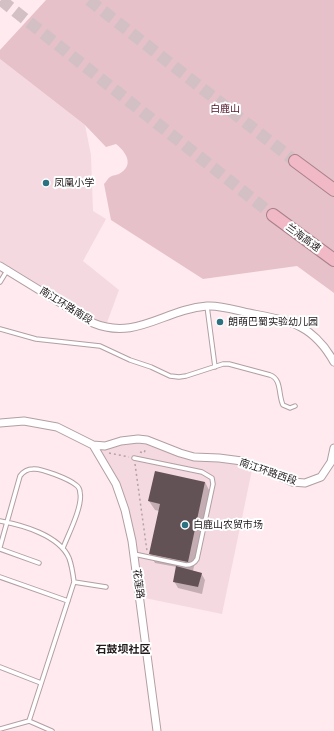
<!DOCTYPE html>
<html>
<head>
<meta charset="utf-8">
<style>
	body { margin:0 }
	canvas { display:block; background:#feeaef }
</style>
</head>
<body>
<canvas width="334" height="731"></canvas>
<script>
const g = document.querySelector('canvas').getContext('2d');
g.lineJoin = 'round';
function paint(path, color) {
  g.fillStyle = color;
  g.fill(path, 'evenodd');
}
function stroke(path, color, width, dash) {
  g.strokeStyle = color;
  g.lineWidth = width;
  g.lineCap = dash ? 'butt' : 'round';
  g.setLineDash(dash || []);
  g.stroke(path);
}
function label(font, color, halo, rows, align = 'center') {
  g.font = font + ' "Fira Sans Condensed","Noto Sans SC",sans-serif';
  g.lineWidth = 4;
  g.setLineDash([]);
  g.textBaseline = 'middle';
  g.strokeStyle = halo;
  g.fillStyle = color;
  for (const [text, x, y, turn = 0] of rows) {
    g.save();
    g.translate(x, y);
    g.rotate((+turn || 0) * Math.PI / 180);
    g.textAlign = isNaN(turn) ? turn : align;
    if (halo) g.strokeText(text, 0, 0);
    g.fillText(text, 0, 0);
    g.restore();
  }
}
paint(new Path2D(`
	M0 59 85 125 91 155 93 211 106 219 83 261 119 290 105 328 0 266Z
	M138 439 180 453 253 465 222 614 140 597 125 510 93 445Z`), '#f5d9e0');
paint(new Path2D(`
	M46 0H334V293L297 266 203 279 111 220 104 184C106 182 108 178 110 177 113 175 117 175 119 174 135 165 126 152 116 144L106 147 85 125 0 59V50Z`), '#e7c1ca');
paint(new Path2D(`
	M205 482 210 492 193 571 201 573 205 580 202 594 178 588 174 581 177 567 155 563 150 554 159 511 155 510 149 501Z`), '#0003');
paint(new Path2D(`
	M155 471 205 482 188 562 149 554 160 504 148 501Z
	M176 566 202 573 198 587 173 582Z`), '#625256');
stroke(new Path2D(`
	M1 0 273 215
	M89 0 295 161`), '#d2c0c5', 12, [12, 6]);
const lane = new Path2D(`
	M0 282 8 269
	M207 306 215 367
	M0 329 36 339 100 346 130 360 151 367 170 376 179 377 186 376 223 364H229L270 375C282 379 278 395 283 405L290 408 295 406
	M134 458 202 472 212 478 213 484 197 559C194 564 191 565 186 565L134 554
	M0 521C22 525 59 535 69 558 72 566 73 574 74 582L29 721
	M0 547 20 476C23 472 27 469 33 469 41 468 69 479 76 485 79 487 80 489 80 493 83 506 68 535 63 548
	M0 549 39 563
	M0 577 68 601
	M74 582 106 587
	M0 667 41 683
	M0 729 29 721 52 731`);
const street = new Path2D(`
	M0 266 93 323C136 341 165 309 207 306 220 305 235 310 249 313 289 321 312 323 334 362
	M0 423 24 421 57 427 93 445 105 446 121 441 138 439 147 440 180 453 194 457 219 458 242 461 265 470 292 482 305 483 321 477 331 462 334 448
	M93 445 116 484 125 510 132 541 157 731`);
const highway = new Path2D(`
	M295 161 334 190
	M273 215 334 260`);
stroke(lane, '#b19fa3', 5.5);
stroke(street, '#b19fa3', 9);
stroke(highway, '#a8818a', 14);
stroke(new Path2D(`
	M140 452 144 453 146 448
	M109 453 129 457
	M135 464 147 551`), '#b2a2a6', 1.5, [2, 3]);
stroke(lane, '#fff', 3.5);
stroke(street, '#fff', 7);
stroke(highway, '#f1b8c6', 12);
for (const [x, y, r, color] of [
	[46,183,4,"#2c7280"],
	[220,322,4,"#2c7280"],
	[185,525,4,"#2c7280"]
]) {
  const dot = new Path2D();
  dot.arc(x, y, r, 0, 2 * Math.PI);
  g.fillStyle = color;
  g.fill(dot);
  stroke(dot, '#fff', 1.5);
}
label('10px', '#4f1328', '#fff', [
	["白鹿山",225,109]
]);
label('10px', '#211a1b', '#fff', [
	["凤凰小学",54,183],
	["朗萌巴蜀实验幼儿园",228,322],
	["白鹿山农贸市场",193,525]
], 'left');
label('10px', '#211a1b', '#fff', [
	["兰海高速",303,238,36],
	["南江环路南段",66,306,32],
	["南江环路西段",268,472,19],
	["花莲路",138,584,82]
]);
label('bold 11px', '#211a1b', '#fff', [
	["石鼓坝社区",123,650]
]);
</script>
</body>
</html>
